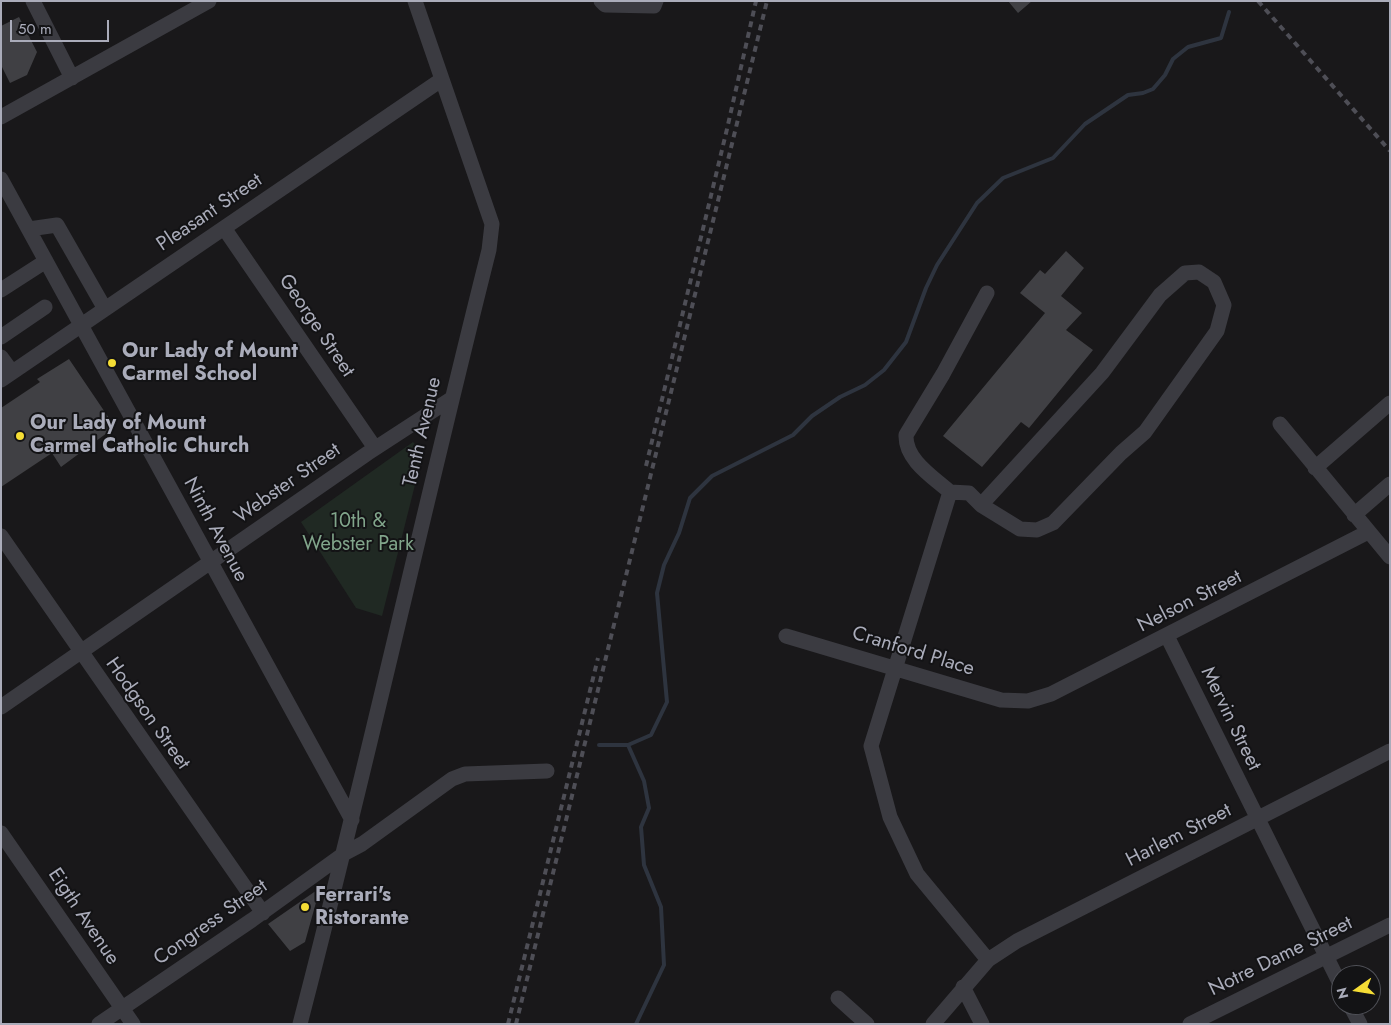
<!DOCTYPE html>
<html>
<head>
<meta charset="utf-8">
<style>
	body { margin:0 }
	#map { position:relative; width:1391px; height:1025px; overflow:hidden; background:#19181a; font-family:Jost,sans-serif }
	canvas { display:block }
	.frame { position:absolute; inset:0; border:2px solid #aaacba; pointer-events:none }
	.north { position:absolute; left:1331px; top:965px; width:50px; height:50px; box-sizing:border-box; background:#131315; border:1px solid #4f5057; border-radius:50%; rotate:257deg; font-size:14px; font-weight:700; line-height:20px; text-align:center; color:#aaacba }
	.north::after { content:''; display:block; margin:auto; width:18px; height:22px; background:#f5dd35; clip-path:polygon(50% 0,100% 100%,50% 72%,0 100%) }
	.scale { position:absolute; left:10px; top:20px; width:99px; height:22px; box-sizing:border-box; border:2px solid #aaacba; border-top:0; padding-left:6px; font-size:15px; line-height:18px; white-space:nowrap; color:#aaacba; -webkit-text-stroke:4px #131315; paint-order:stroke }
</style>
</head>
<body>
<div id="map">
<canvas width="1391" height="1025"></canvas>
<div class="frame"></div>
<div class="north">N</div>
<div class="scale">50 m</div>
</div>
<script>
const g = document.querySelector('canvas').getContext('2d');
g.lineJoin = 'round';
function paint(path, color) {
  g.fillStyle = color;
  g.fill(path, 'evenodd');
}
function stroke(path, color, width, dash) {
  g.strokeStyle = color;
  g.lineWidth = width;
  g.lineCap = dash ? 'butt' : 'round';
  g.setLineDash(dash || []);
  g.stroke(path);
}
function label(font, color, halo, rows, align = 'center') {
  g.font = font + ' Jost,sans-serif';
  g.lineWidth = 4;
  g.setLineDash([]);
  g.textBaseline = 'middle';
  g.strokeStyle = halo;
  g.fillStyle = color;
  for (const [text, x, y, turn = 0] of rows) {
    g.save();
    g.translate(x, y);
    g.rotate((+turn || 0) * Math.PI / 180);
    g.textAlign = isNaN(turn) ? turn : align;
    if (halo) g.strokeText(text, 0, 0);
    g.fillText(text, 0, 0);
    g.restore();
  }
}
paint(new Path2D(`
	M413 442 423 453 382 616 356 608 301 522Z`), '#202923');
stroke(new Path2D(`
	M599 745H628
	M636 1024 664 965 661 907 644 865 641 827 649 808 644 781 628 745 651 735 667 702 657 593 664 565 679 533 690 498 712 476 793 435 812 416 840 397 865 385 884 370 906 342 926 288 937 265 977 203 1003 178 1053 158 1085 124 1128 95 1143 93 1153 89 1165 75 1173 59 1188 47 1221 38 1229 12`), '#2e343f', 4);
paint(new Path2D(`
	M1008 1H1032L1018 13Z
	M19 17 37 52 27 75 10 83 1 65V26Z
	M1066 251 1084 268 1061 296 1082 313 1066 330 1093 350 1029 428 1021 422 982 467 943 436 1045 313 1020 293 1040 270 1045 274Z
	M69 359 115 427 61 467 52 453 1 487V408L40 382 37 379Z
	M320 888 305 942 290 951 268 924Z`), '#404044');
stroke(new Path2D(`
	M33 1 72 78
	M601 1 605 5 654 6 656 1
	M1 117 209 1
	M1 179 352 820
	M224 228 375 448
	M29 229 57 225 105 309
	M1 290 46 261
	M987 293 943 374 906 435C905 460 933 477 950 492L871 746 890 817 917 874 988 960
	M1 337 45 307
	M1 357 12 372
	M1 380 441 80
	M1280 424 1390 557
	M1315 468 1390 403
	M950 492 969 493 981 505 1020 529 1037 530 1053 523 1121 453 1145 432 1217 331 1224 305 1214 282 1199 272 1185 273 1160 295 1102 373 981 505
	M1354 515 1390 484
	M1 536 263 913
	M786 636 1001 700 1028 701 1051 694 1368 532
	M1167 636 1341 986
	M1 707 368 453 451 399
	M1 833 133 1024
	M963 987 982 1024
	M838 998 867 1024
	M1350 1005 1360 1024
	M99 1024 252 920 345 853 362 844 452 779 465 774 547 771
	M300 1024C367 767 424 507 489 250L492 224 415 1
	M933 1024 988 960 1017 941 1390 751
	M1190 1024 1390 925`), '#3b3b41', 15);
stroke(new Path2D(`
	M1258 1 1390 151
	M646 466 727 129 756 1
	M508 1024 598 658
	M516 1024 767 1`), '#4e4e56', 4, [6, 5]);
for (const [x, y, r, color] of [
	[112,363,5,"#f5dd35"],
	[20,436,5,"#f5dd35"],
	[305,907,5,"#f5dd35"]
]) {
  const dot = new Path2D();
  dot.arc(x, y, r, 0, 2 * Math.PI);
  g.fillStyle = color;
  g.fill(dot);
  stroke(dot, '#131315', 2);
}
label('20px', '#aaacba', '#131315', [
	["Pleasant Street",210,213,-34],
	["George Street",316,326,56],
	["Tenth Avenue",423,432,-77],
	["Webster Street",288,484,-35],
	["Ninth Avenue",215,530,62],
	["Nelson Street",1190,602,-27],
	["Cranford Place",913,652,17],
	["Hodgson Street",147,714,55],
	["Mervin Street",1230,719,64],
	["Harlem Street",1179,836,-27],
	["Eigth Avenue",83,917,56],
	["Congress Street",211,923,-35],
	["Notre Dame Street",1281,957,-26]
]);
label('bold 20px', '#aaacba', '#131315', [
	["Our Lady of Mount",122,352],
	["Carmel School",122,375],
	["Our Lady of Mount",30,424],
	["Carmel Catholic Church",30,447],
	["Ferrari's",315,896],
	["Ristorante",315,919]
], 'left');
label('20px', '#81a58b', '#131315', [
	["10th &",358,522],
	["Webster Park",358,545]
]);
</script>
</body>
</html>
